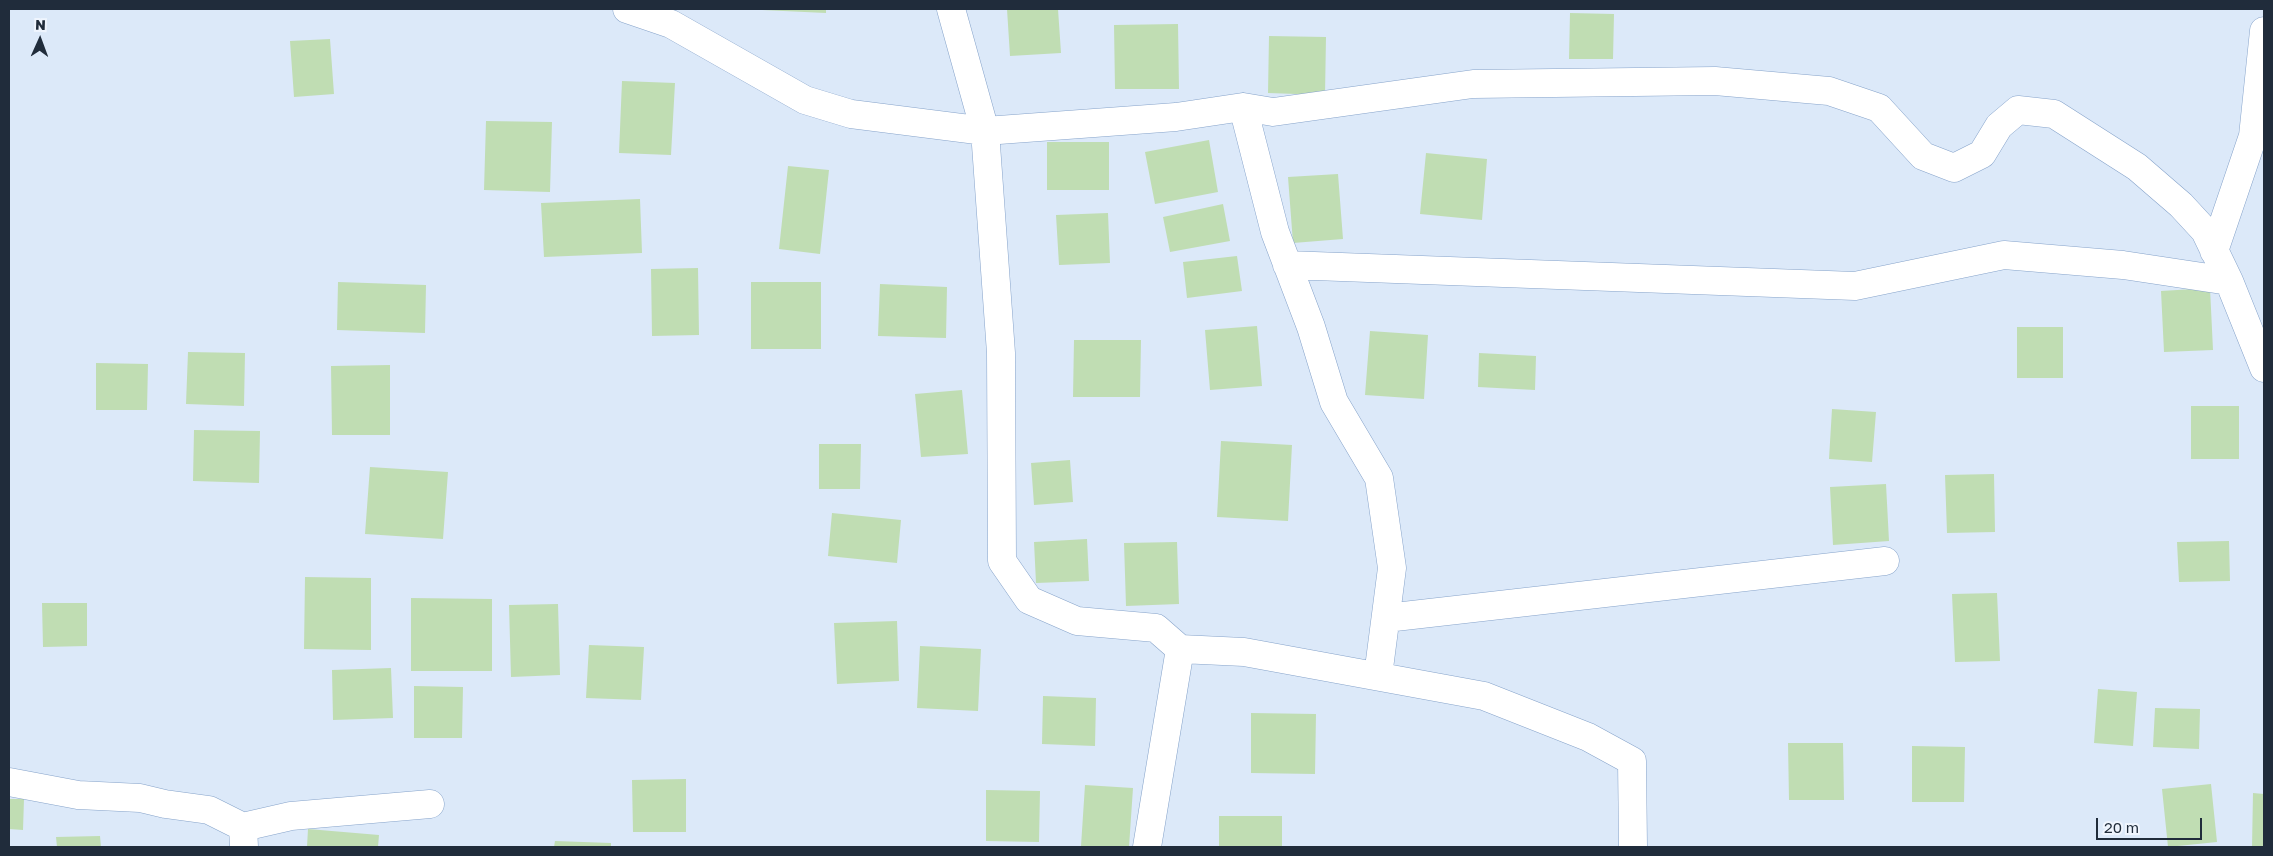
<!DOCTYPE html>
<html>
<head>
<meta charset="utf-8">
<style>
	body { margin:0 }
	#map { position:relative; width:2273px; height:856px; overflow:hidden; background:#dce9f9; font-family:"Golos Text",sans-serif }
	canvas { display:block }
	.frame { position:absolute; inset:0; border:10px solid #202c3b; pointer-events:none }
	.north { position:absolute; left:15px; top:15px; width:50px; height:50px; -webkit-text-stroke:4px #eff5fe; paint-order:stroke; rotate:2deg; font-size:14px; font-weight:700; line-height:20px; text-align:center; color:#202c3b }
	.north::after { content:''; display:block; margin:auto; width:18px; height:22px; background:#202c3b; clip-path:polygon(50% 0,100% 100%,50% 72%,0 100%) }
	.scale { position:absolute; left:2096px; top:818px; width:106px; height:22px; box-sizing:border-box; border:2px solid #202c3b; border-top:0; padding-left:6px; font-size:15px; line-height:18px; white-space:nowrap; color:#202c3b; -webkit-text-stroke:4px #eff5fe; paint-order:stroke }
</style>
</head>
<body>
<div id="map">
<canvas width="2273" height="856"></canvas>
<div class="frame"></div>
<div class="north">N</div>
<div class="scale">20 m</div>
</div>
<script>
const g = document.querySelector('canvas').getContext('2d');
g.lineJoin = 'round';
function paint(path, color) {
  g.fillStyle = color;
  g.fill(path, 'evenodd');
}
function stroke(path, color, width, dash) {
  g.strokeStyle = color;
  g.lineWidth = width;
  g.lineCap = dash ? 'butt' : 'round';
  g.setLineDash(dash || []);
  g.stroke(path);
}
paint(new Path2D(`
	M762 9H826V13L762 10Z
	M1007 9H1058L1061 53 1010 56Z
	M1570 13 1614 14 1613 59H1569Z
	M1178 24 1179 89H1115L1114 25Z
	M1269 36 1326 37 1325 95 1268 93Z
	M330 39 334 94 294 97 290 41Z
	M622 81 675 83 671 155 619 153Z
	M486 121 552 122 550 192 484 190Z
	M1209 140 1218 192 1155 204 1145 152Z
	M1047 142H1109V190H1047Z
	M1426 153 1487 159 1482 220 1420 214Z
	M788 166 829 170 820 254 779 249Z
	M1338 174 1343 239 1293 243 1288 177Z
	M640 199 642 253 544 257 541 203Z
	M1223 204 1230 241 1170 252 1163 217Z
	M1108 213 1110 263 1059 265 1056 215Z
	M1237 256 1242 291 1187 298 1183 262Z
	M698 268 699 335 652 336 651 269Z
	M338 282 426 285 425 333 337 330Z
	M751 282H821V349H751Z
	M880 284 947 287 946 338 878 336Z
	M2210 288 2213 350 2164 352 2161 291Z
	M1257 326 1262 386 1210 390 1205 330Z
	M2017 327H2063V378H2017Z
	M1370 331 1428 335 1424 399 1365 395Z
	M1074 340H1141L1140 397H1073Z
	M188 352 245 353 244 406 186 404Z
	M1479 353 1536 356 1535 390 1478 387Z
	M96 363 148 364 147 410H96Z
	M390 365V435H332L331 366Z
	M962 390 968 454 921 457 915 394Z
	M2191 406H2239V459H2191Z
	M1832 409 1876 412 1872 462 1829 459Z
	M194 430 260 431 259 483 193 481Z
	M1221 441 1292 445 1288 521 1217 517Z
	M819 444H861L860 489H819Z
	M1070 460 1073 502 1034 505 1031 463Z
	M370 467 448 472 443 539 365 534Z
	M1994 474 1995 532 1947 533 1945 475Z
	M1886 484 1889 541 1833 545 1830 487Z
	M832 513 901 520 897 563 828 556Z
	M1087 539 1089 581 1036 583 1034 542Z
	M2229 541 2230 581 2179 582 2177 542Z
	M1177 542 1179 604 1126 606 1124 543Z
	M305 577 371 578V650L304 649Z
	M1997 593 2000 661 1955 662 1952 594Z
	M411 598 492 599V671H411Z
	M42 603H87V646L43 647Z
	M558 604 560 675 511 677 509 605Z
	M897 621 899 681 837 684 834 623Z
	M589 645 644 647 641 700 586 698Z
	M920 646 981 649 978 711 917 708Z
	M391 668 393 718 333 720 332 670Z
	M414 686 463 687 462 738H414Z
	M2098 689 2137 692 2133 746 2094 743Z
	M1043 696 1096 698 1095 746 1042 744Z
	M2155 708 2200 709 2199 749 2153 747Z
	M1251 713 1316 714 1315 774 1251 773Z
	M1788 743H1843L1844 800H1789Z
	M1912 746 1965 747 1964 802H1912Z
	M686 779V832H633L632 780Z
	M2211 784 2217 842 2168 847 2162 789Z
	M1085 785 1133 788 1129 847 1081 846Z
	M986 790 1040 791 1039 842 986 841Z
	M2253 793 2264 794V847H2252Z
	M9 799H24L23 830 9 829Z
	M1219 816H1282V847H1219Z
	M308 829 379 835 378 847H307Z
	M100 836 101 847H57L56 837Z
	M555 841 611 843V847H554Z`), '#c0ddb3');
const street = new Path2D(`
	M627 9 671 24 805 100 851 114 985 131 1176 117 1243 107 1273 112 1473 84 1715 81 1829 91 1879 108 1923 156 1954 168 1982 154 1999 126 2018 110 2054 114 2137 167 2181 205 2205 231 2229 281 2264 368
	M951 9 985 131 1001 353 1002 561 1029 600 1077 621 1156 628 1180 649 1147 847
	M1243 107 1275 232 1311 327 1334 402 1379 478 1392 568 1378 676
	M2214 251 2253 136 2264 31
	M1287 265 1855 286 2004 255 2123 265 2229 281
	M1386 618 1885 561
	M1180 649 1244 652 1484 696 1588 737 1632 761 1633 847
	M9 782 78 795 140 798 165 804 209 810 243 827 244 847
	M243 827 291 816 430 804`);
stroke(street, '#86a3ca', 29);
stroke(street, '#fff', 28);
</script>
</body>
</html>
